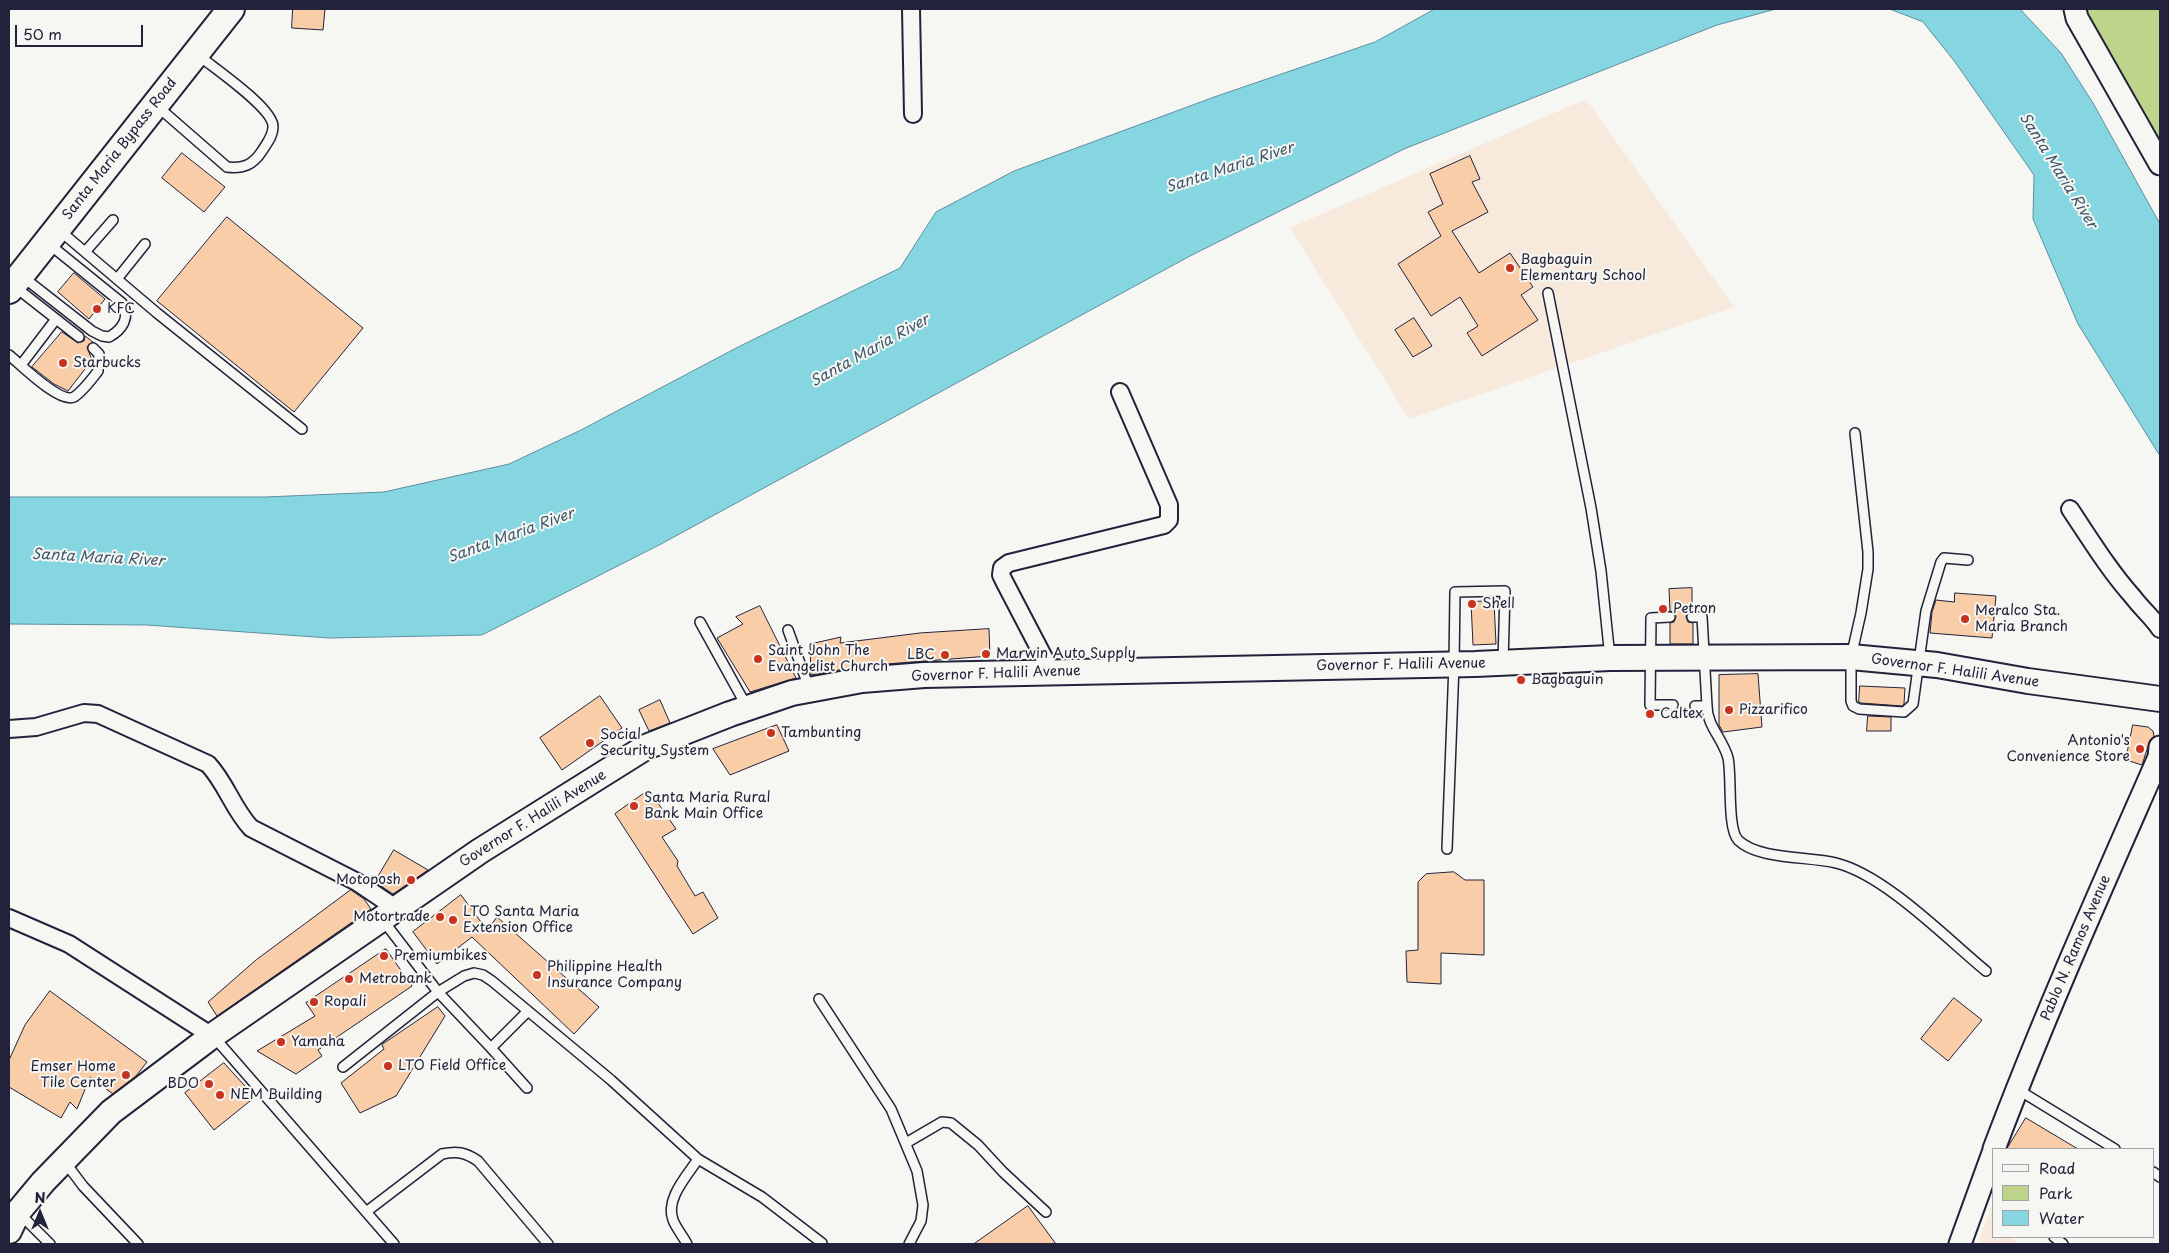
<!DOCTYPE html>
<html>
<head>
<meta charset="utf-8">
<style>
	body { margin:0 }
	#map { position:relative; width:2169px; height:1253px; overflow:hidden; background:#f6f6f2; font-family:"Playpen Sans",sans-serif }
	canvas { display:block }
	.frame { position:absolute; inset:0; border:10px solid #22223b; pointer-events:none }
	.legend { position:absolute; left:1992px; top:1148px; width:162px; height:90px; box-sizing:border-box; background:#f6f6f2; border:1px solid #a1a1a9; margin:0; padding:6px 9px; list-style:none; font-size:15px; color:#22223b }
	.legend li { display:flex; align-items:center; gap:10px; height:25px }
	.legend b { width:25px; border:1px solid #a1a1a9 }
	.north { position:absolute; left:15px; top:1188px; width:50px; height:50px; -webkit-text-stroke:4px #f6f6f2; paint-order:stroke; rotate:0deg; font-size:14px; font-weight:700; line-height:20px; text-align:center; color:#22223b }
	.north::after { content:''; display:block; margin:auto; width:18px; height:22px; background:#22223b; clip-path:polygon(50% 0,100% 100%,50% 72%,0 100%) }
	.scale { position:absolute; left:15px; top:25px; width:128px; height:22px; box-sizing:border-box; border:2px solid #22223b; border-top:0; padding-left:6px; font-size:15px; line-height:18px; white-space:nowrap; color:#22223b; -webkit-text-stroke:4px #f6f6f2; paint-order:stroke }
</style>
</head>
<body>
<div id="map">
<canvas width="2169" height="1253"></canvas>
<div class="frame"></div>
<ul class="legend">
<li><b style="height:6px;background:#f6f6f2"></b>Road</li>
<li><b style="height:14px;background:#bed48b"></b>Park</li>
<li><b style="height:14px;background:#86d6e1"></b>Water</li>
</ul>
<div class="north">N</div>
<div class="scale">50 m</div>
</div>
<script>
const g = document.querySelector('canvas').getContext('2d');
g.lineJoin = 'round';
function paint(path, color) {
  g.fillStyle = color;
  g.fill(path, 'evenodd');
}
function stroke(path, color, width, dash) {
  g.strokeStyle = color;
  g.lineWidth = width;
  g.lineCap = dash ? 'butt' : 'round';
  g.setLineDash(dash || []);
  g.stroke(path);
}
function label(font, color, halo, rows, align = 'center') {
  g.font = font + ' "Playpen Sans",sans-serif';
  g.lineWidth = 4;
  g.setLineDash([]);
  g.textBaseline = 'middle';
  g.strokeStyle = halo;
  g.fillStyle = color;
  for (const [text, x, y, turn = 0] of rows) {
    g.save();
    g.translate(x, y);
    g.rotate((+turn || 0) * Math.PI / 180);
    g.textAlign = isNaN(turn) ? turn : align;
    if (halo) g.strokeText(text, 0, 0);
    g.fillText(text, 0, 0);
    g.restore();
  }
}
paint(new Path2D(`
	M1586 99 1734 307 1409 419 1290 228Z
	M1991 1207 1993 1210V1237H2012L2017 1244H1978Z`), '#f7eadc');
paint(new Path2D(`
	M2083 9H2160V154Z`), '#bed48b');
const water = new Path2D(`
	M1435 9H1776L1717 25 1404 149 1190 256 661 544 482 635 329 638 147 625 9 624V497H265L384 492 509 464 581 430 740 346 900 268 936 212 1014 171 1217 96 1375 42Z
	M1890 9H2020L2061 53 2093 103 2160 224V456L2078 324 2033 219 2034 175 1955 62 1923 22Z`);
paint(water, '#86d6e1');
stroke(water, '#5e8e9f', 1);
const building = new Path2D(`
	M293 9H325L323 30 292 28Z
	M182 153 225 187 204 212 162 178Z
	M1470 156 1480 179 1472 182 1488 212 1452 231 1479 273 1510 253 1533 287 1521 295 1538 320 1482 356 1467 333 1478 326 1460 297 1431 316 1398 264 1441 236 1428 212 1443 204 1430 174Z
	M227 217 363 328 294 412 157 301Z
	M74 273 105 299 89 319 58 292Z
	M1414 318 1432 346 1413 357 1395 330Z
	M62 332 78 343 84 341 85 336 93 342 87 347 92 360 68 391 54 384 32 367Z
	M1692 588V611L1687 613 1686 617 1688 622 1693 623V644H1670V623L1674 622 1676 617 1675 613 1670 611 1669 589Z
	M1955 593 1996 596 1992 638 1930 633 1932 612 1936 600 1954 602Z
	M1494 601 1496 644 1473 645 1471 602Z
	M760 606 796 678 750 692 717 638 743 624 736 617Z
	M989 629 990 656 861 666 811 675 810 644 841 637 840 643 920 633Z
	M1758 674 1762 727 1723 732 1719 725V675Z
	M1860 686 1905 688 1904 704 1902 706 1861 703 1859 702Z
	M600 696 622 728 562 770 540 738Z
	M660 700 670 723 649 731 639 710Z
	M1868 716 1891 717V731H1867Z
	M777 725 789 751 730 775 713 749Z
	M2133 725 2148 727 2153 731 2154 736 2150 740 2142 765 2126 760Z
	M649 790 676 829 662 837 678 861 677 866 695 896 703 892 718 918 693 934 615 814Z
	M394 850 428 870 393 894 375 882Z
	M1454 872 1465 880H1484V955L1441 953V984L1407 982 1406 951 1418 950V882L1426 874Z
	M351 890 364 899 371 909 217 1016 208 1002 256 960Z
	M461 895 487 930 497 917 599 1007 574 1034 472 937 437 964 413 932Z
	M386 949 412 986 318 1050 322 1056 296 1074 257 1051 315 1016 306 1003Z
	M50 991 147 1062 136 1076 113 1094 90 1077 77 1109 70 1102 61 1118 9 1087V1060L25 1025Z
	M1954 998 1982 1020 1948 1061 1921 1039Z
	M438 1007 445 1016 396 1096 360 1113 341 1083 384 1049 382 1045Z
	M224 1063 255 1097 214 1130 185 1093Z
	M2026 1118 2078 1149H2007Z
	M1028 1206 1056 1244H974Z`);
paint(building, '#f9cda8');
stroke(building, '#22223b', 1);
const service = new Path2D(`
	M157 106 227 167C243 169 253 165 262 151 267 143 273 136 273 127 274 108 212 67 197 54
	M59 230 157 313 302 429
	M85 252 113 220
	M23 277 92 331 102 336 109 337C122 330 131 317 122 303L49 244
	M117 279 145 244
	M14 286 79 337
	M1548 293 1591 508 1601 571 1610 658
	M9 355C20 364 60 404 74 397 83 391 92 379 98 371L99 354 93 348
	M21 365 56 319
	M1855 433 1868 552V569L1861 613 1851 657V701L1853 706 1859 709 1904 712 1913 704 1926 611 1941 562 1944 558 1968 560
	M1670 617 1651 618 1650 705H1673
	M1692 617H1702L1707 706H1695
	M700 622 747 707
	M788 630 809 688
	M1707 706C1707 726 1723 739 1728 758 1732 776 1727 828 1738 840 1758 860 1809 856 1836 863 1885 875 1947 939 1986 971
	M1447 849 1454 664 1455 592 1505 591 1503 662
	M819 999 891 1109 917 1171 923 1205 921 1221 909 1244
	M528 1011 491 1048 438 992 464 976 474 973 483 975 492 981 611 1080 698 1159 762 1197 822 1243
	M214 1037 394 1244
	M491 1048 527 1088
	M343 1067 438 992 382 919
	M2017 1089 2115 1149
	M906 1143 942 1122 951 1123 978 1145 1003 1172 1046 1212
	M65 1162 83 1186 138 1244
	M2153 1172 2160 1177
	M366 1212 442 1154C457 1151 465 1152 478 1161L548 1244
	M19 1213 50 1244
	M2054 1237 2063 1244
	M687 1244C683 1236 676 1228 673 1220 665 1199 687 1176 698 1159`);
const minor = new Path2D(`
	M911 9 913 114
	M2070 509C2090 539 2109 570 2133 597 2142 609 2152 617 2160 629
	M1052 673 1005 583 1001 575 1002 568 1009 563 1164 525 1169 520V505L1120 392
	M9 729 36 727 84 713 98 714 208 764C226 783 233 809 251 828L357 882 397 909
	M9 918 69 944 212 1036`);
const tertiary = new Path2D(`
	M2075 9 2077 18 2160 164
	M1994 1149C2044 1016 2102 887 2159 757L2160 747
	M1960 1244 1993 1153`);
const secondary = new Path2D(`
	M9 1231 18 1212 43 1182 111 1112 212 1036 480 851 646 747 730 714 792 693 862 680 924 675 1475 664 1610 658 1851 657 1937 665 2028 681 2160 699`);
const primary = new Path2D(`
	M9 290 231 9`);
stroke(service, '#22223b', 12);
stroke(minor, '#22223b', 20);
stroke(tertiary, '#22223b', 25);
stroke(secondary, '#22223b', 28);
stroke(primary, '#22223b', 30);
stroke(service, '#f6f6f2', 9);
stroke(minor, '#f6f6f2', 16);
stroke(tertiary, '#f6f6f2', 21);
stroke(secondary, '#f6f6f2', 24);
stroke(primary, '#f6f6f2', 26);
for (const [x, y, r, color] of [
	[1510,268,5,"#c8321e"],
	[97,309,5,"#c8321e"],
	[63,363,5,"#c8321e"],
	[1472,604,5,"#c8321e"],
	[1663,609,5,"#c8321e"],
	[1965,619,5,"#c8321e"],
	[986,654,5,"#c8321e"],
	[945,655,5,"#c8321e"],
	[758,659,5,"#c8321e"],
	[1521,680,5,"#c8321e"],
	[1729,710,5,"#c8321e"],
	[1650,714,5,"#c8321e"],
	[771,733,5,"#c8321e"],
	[590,743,5,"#c8321e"],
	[2140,749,5,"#c8321e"],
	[634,806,5,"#c8321e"],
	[411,880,5,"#c8321e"],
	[440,917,5,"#c8321e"],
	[453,920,5,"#c8321e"],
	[384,956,5,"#c8321e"],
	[537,975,5,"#c8321e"],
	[349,979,5,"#c8321e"],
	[314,1002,5,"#c8321e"],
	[281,1042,5,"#c8321e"],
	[388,1066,5,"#c8321e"],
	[126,1075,5,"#c8321e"],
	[209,1084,5,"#c8321e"],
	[220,1095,5,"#c8321e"]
]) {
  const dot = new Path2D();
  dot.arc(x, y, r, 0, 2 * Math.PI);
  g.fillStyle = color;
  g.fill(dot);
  stroke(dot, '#f6f6f2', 2);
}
label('14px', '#22223b', '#f6f6f2', [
	["Santa Maria Bypass Road",120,149,-52],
	["Governor F. Halili Avenue",1401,665,-1],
	["Governor F. Halili Avenue",1955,671,8],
	["Governor F. Halili Avenue",996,674,-2],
	["Governor F. Halili Avenue",533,819,-32],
	["Pablo N. Ramos Avenue",2076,948,-67]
]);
label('14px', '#22223b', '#f6f6f2', [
	["Bagbaguin",1520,260],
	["Elementary School",1520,276],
	["KFC",107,309],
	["Starbucks",73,363],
	["Shell",1482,604],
	["Petron",1673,609],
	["Meralco Sta.",1975,611],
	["Maria Branch",1975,627],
	["Saint John The",768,651],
	["Evangelist Church",768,667],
	["Marwin Auto Supply",996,654],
	["LBC",935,655,"right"],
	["Bagbaguin",1531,680],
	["Pizzarifico",1739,710],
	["Caltex",1660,714],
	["Tambunting",781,733],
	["Social",600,735],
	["Security System",600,751],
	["Antonio's",2130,741,"right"],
	["Convenience Store",2130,757,"right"],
	["Santa Maria Rural",644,798],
	["Bank Main Office",644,814],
	["Motoposh",401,880,"right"],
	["LTO Santa Maria",463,912],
	["Extension Office",463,928],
	["Motortrade",430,917,"right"],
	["Premiumbikes",394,956],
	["Philippine Health",547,967],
	["Insurance Company",547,983],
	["Metrobank",359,979],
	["Ropali",324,1002],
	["Yamaha",291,1042],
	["LTO Field Office",398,1066],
	["Emser Home",116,1067,"right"],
	["Tile Center",116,1083,"right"],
	["BDO",199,1084,"right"],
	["NEM Building",230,1095]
], 'left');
label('italic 15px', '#40586d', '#f6f6f2', [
	["Santa Maria River",1230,168,-18],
	["Santa Maria River",2058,171,58],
	["Santa Maria River",870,351,-29],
	["Santa Maria River",511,536,-20],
	["Santa Maria River",98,558,3]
]);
</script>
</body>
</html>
